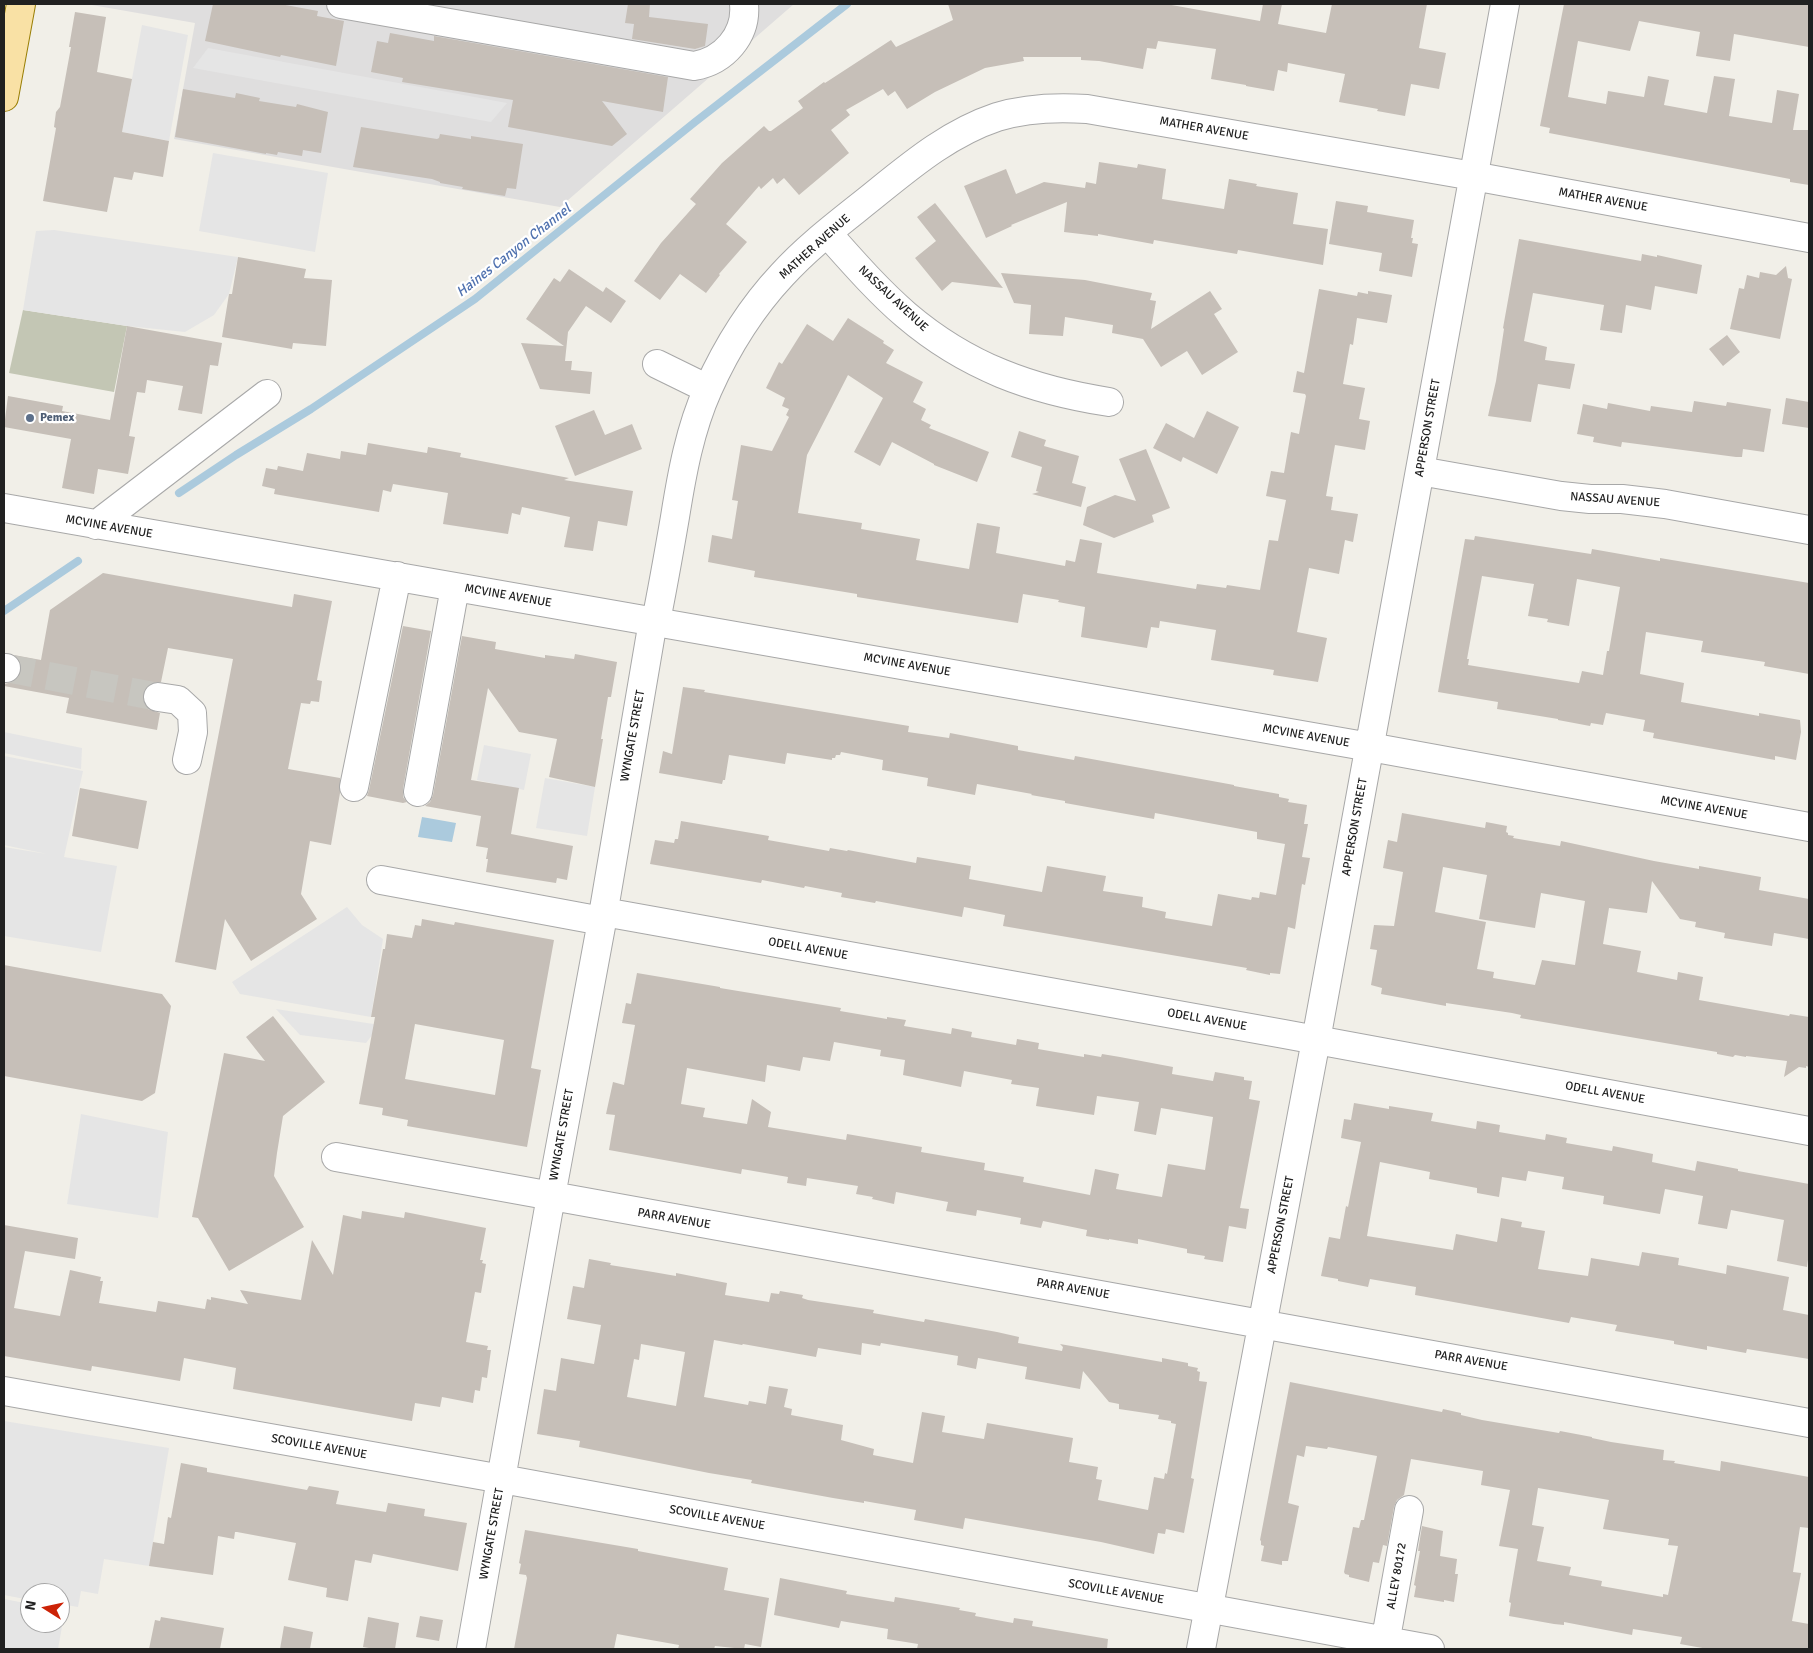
<!DOCTYPE html>
<html>
<head>
<meta charset="utf-8">
<style>
	body { margin:0 }
	#map { position:relative; width:1813px; height:1653px; overflow:hidden; background:#f1efe8; font-family:Signika,sans-serif }
	canvas { display:block }
	.frame { position:absolute; inset:0; border:5px solid #212121; pointer-events:none }
	.north { position:absolute; left:20px; top:1583px; width:50px; height:50px; box-sizing:border-box; background:#fff; border:1px solid #a6a6a6; border-radius:50%; rotate:280deg; font-size:14px; font-weight:700; line-height:20px; text-align:center; color:#212121 }
	.north::after { content:''; display:block; margin:auto; width:18px; height:22px; background:#cc2307; clip-path:polygon(50% 0,100% 100%,50% 72%,0 100%) }
</style>
</head>
<body>
<div id="map">
<canvas width="1813" height="1653"></canvas>
<div class="frame"></div>
<div class="north">N</div>
</div>
<script>
const g = document.querySelector('canvas').getContext('2d');
g.lineJoin = 'round';
function paint(path, color) {
  g.fillStyle = color;
  g.fill(path, 'evenodd');
}
function stroke(path, color, width, dash) {
  g.strokeStyle = color;
  g.lineWidth = width;
  g.lineCap = dash ? 'butt' : 'round';
  g.setLineDash(dash || []);
  g.stroke(path);
}
function label(font, color, halo, rows, align = 'center') {
  g.font = font + ' Signika,sans-serif';
  g.lineWidth = 4.5;
  g.setLineDash([]);
  g.textBaseline = 'middle';
  g.strokeStyle = halo;
  g.fillStyle = color;
  for (const [text, x, y, turn = 0] of rows) {
    g.save();
    g.translate(x, y);
    g.rotate((+turn || 0) * Math.PI / 180);
    g.textAlign = isNaN(turn) ? turn : align;
    if (halo) g.strokeText(text, 0, 0);
    g.fillText(text, 0, 0);
    g.restore();
  }
}
paint(new Path2D(`
	M86 4H794L560 207 174 139 195 23Z`), '#dfdede');
paint(new Path2D(`
	M23 310 127 326 114 392 9 373Z`), '#c3c6b4');
paint(new Path2D(`
	M142 25 188 35 169 141 122 132Z
	M208 48 507 103 491 122 193 68Z
	M213 153 328 173 315 252 199 231Z
	M54 230 238 257 229 294 214 315 185 332 127 326 23 310 36 231Z
	M4 732 82 748 81 769 4 753Z
	M484 745 531 754 524 790 477 780Z
	M4 756 83 771 64 857 117 866 101 952 4 936V847L47 854 4 845Z
	M545 778 595 787 587 836 536 828Z
	M347 907 362 925 383 939 371 1017 240 994 232 982Z
	M276 1009 380 1025 366 1043 300 1035Z
	M81 1114 168 1132 158 1218 67 1204Z
	M4 1421 169 1448 149 1566 104 1559 98 1594 81 1591 78 1607 60 1604V1593H30V1600L4 1595Z
	M4 1599 30 1604V1623H60V1609L65 1610 58 1649H4Z`), '#e5e5e5');
paint(new Path2D(`
	M422 817 456 823 452 842 418 837Z`), '#abcadd');
stroke(new Path2D(`
	M179 493 236 455 311 409 475 299 695 122 847 4
	M4 611 78 561`), '#abcadd', 8);
paint(new Path2D(`
	M213 4H280L318 11 317 16 344 21 336 66 281 55 280 57 205 41Z
	M628 4H650L649 17 708 24 705 46 695 49 632 39 634 24 625 23Z
	M948 4H1166L1260 21 1263 4H1282L1278 24 1326 33 1332 4H1427L1419 48 1446 53 1439 89 1411 84 1405 116 1377 111 1378 109 1339 102 1345 74 1288 63 1287 72 1278 70 1274 91 1246 86V85L1211 79 1216 49 1158 41 1156 49 1147 48 1143 69 1099 61 1081 60V57H1023L1024 61 985 68 935 92 907 109 895 91 888 96 883 89 846 110 850 115 831 130 849 153 799 195 784 178 777 184 773 178 761 189 759 186 726 224 747 242 719 274 720 275 706 293 680 274 660 300 634 281 661 243 696 204 690 199 722 163 764 126 769 131H771L803 108 798 101 824 82 825 83 891 40 896 47 953 20Z
	M1564 4H1809V47L1734 34 1730 61 1696 56 1700 32 1639 21 1630 51 1578 41 1568 97 1606 104 1608 91 1644 97 1648 76 1669 80 1664 105 1707 113 1714 76 1735 79 1729 116 1772 123 1777 90 1799 94 1793 130H1809V185L1790 182V179L1549 133 1550 128 1540 126Z
	M75 12 106 17 97 72 132 79 122 132 169 141 163 177 134 172 132 180 114 177 107 212 43 201 56 128 54 127 56 112 60 107 71 47H69Z
	M390 33 434 41V36L668 77 663 112 602 101 627 134 612 146 508 127 513 100 402 82 403 78 371 72 377 41 388 43Z
	M183 89 235 98 236 93 260 98 259 101 296 107 297 104 328 112 321 153 303 150 302 156 278 152 277 155 266 153V154L175 137Z
	M361 127 437 139 439 138 440 134 471 139V136L523 144 516 189 507 188 505 196 462 189 463 187 440 183V182L432 179 353 167Z
	M1099 162 1137 168 1138 164 1166 169 1162 199 1224 209 1229 179 1257 184 1256 186 1298 193 1293 224 1328 229 1323 265 1238 250 1237 254 1154 240 1153 244 1098 234V236L1064 232 1067 202 1011 225 1012 226 986 238 964 186 1006 169 1016 194 1044 182 1085 188 1086 182 1096 184Z
	M1336 201 1368 206 1367 212 1414 220 1411 238H1413L1412 243 1418 244 1412 277 1379 271 1382 253 1329 244Z
	M935 203 1003 288 952 282 942 291 915 258 936 241 917 217Z
	M1519 239 1641 261 1642 254 1657 257V255L1702 265 1697 294 1655 286 1651 310 1626 305 1622 333 1600 330 1604 305 1533 293 1524 341 1547 347 1545 360 1575 364 1570 389 1538 384 1531 422 1488 416 1496 381 1504 329 1503 328Z
	M238 257 306 269 304 278 332 280 326 346 293 343 292 349 222 337 229 294H232Z
	M1786 266 1788 278 1792 279 1780 339 1730 329 1739 288 1744 289 1747 275 1759 278 1760 272 1776 275Z
	M569 269 603 292 606 287 626 301 611 323 586 306 568 332 565 361H572L571 370 592 372 590 394 540 389 521 343 564 346 526 319 554 278 560 282Z
	M1001 273 1085 280 1152 293 1150 300 1156 301 1151 329 1210 291 1222 309 1214 314 1238 352 1202 375 1187 351 1161 367 1143 339 1112 333 1113 325 1065 317 1063 336 1029 334 1031 305 1014 303Z
	M1319 289 1357 296 1358 292 1368 294V291L1392 295 1387 323 1357 318 1353 345 1350 344 1343 384 1365 388 1359 419 1370 421 1365 450 1335 445 1326 496 1333 497 1331 510 1358 514 1353 542 1345 540 1339 574 1309 568 1297 632 1327 638 1318 682 1273 675 1274 670 1211 660 1216 630 1160 621 1159 628 1151 627 1147 648 1081 637 1085 607 1058 602 1059 600 1023 594 1018 623 857 597V594L754 577 755 571 708 562 712 535 732 539 738 501 732 500 741 445 772 451 789 417 786 415 789 409 782 406 785 398 766 388 779 362 782 364 807 324 833 341 848 318 884 341 883 343 894 350 886 363 923 382 913 402 926 409 921 420 931 425 929 428 989 452 977 482 934 465V464L892 442 880 466 854 452 883 398 848 375 807 455 798 513 862 523 861 529 920 539 916 560 969 569 977 523 1000 527 996 553 1065 566 1066 560 1075 562 1080 539 1102 543 1097 573 1196 589 1197 584 1226 588 1227 585 1260 590 1269 540 1278 541 1286 500 1266 496 1271 471 1284 473 1291 432 1299 434 1306 396 1305 394 1293 392 1297 371 1304 373Z
	M127 326 222 343 218 366 210 365 202 414 178 410 183 386 147 380 145 393 137 392 129 436 135 437 128 474 98 469 94 494 62 488 71 439 4 427 8 396 63 406 62 411 110 420Z
	M1727 335 1740 352 1723 366 1709 349Z
	M1786 398 1809 402V428L1782 424Z
	M1694 401 1726 406 1727 402 1771 409 1764 452 1743 449 1742 457H1736L1622 442 1621 447 1593 442 1594 437 1577 434 1583 404 1607 409 1608 403 1650 411 1651 406 1692 412Z
	M594 410 605 435 632 424 642 449 575 476 555 426Z
	M1207 411 1239 427 1217 474 1183 457 1181 462 1153 448 1166 423 1194 438Z
	M1019 431 1046 440 1044 446 1079 456 1072 483 1086 487 1081 507 1032 494 1039 492 1036 491 1042 467 1011 457Z
	M368 443 427 453 428 447 461 453 460 457 569 478 564 480 633 491 627 526 598 521 593 551 564 547 570 517 522 507 520 515 512 513 508 534 443 524 448 493 393 484 391 492 383 490 379 512 274 494 275 489 262 486 266 468 277 470 278 466 303 471 307 453 340 459 341 451 366 455Z
	M1146 449 1170 508 1152 515 1154 522 1114 538 1083 525 1087 507 1115 495 1136 501 1119 459Z
	M1475 536 1591 554 1592 549 1660 561V558L1809 583V674L1764 666 1765 662 1701 652 1703 641 1646 632 1640 674 1684 683 1681 702 1759 716V713L1800 720 1801 732 1796 760 1775 756V760L1653 738 1654 733 1643 731 1645 720 1606 713 1603 725 1591 723 1590 726 1558 720V719L1497 709 1498 702 1438 692 1465 539 1474 540ZM1482 576 1534 584 1528 616 1548 619 1547 622 1569 626 1577 579 1620 587 1609 651H1607L1603 675 1582 671 1579 683 1468 665 1469 659H1467Z
	M103 573 292 607 294 594 332 601 317 680 322 681 319 702 311 701 310 704 301 703 288 769 340 778V793L331 845 310 841 301 894 317 919 251 961 225 919 216 970 175 962 233 659 168 648 161 682 152 683 146 688 143 695V702L148 709 160 713 157 730 66 713 69 698 4 686V684L13 682 20 675 22 668 20 661 14 655 41 660 50 610Z
	M403 626 431 631 403 789V797L407 802 403 803 367 796 369 790Z
	M462 636 496 642 495 649 545 658V655L574 659 575 654 617 662 611 697H608L601 739H603L595 787 549 777 557 739 519 732 488 688 471 780 519 788 511 834 573 846 567 880 557 878 556 883 486 872 488 859H486L488 848 476 846 481 816 425 806 430 802 433 795Z
	M683 687 705 690 704 692 909 726 908 732 949 738 950 733 1018 746V750L1074 760 1075 756 1234 785V786L1279 794V797L1289 799 1288 802 1307 805 1304 824H1308L1302 857 1310 858 1305 885 1302 884 1295 929 1288 927 1280 974 1270 973V975L1246 970 1247 968 1003 926 1005 915 964 907 962 917 876 901 875 903 841 897 842 893 805 886 804 888 762 880 761 883 650 864 655 840 674 843 675 839H678L681 821 769 836 768 840 829 851 830 848 847 851 848 850 916 863 917 857 971 866 969 879 1042 892 1047 866 1106 876 1103 891 1143 897 1142 907 1166 912 1165 918 1212 926 1218 894 1251 900 1252 897 1259 898 1260 892 1276 895 1285 844 1257 839V832L1155 813 1154 819 1065 803V801L1031 795 1032 794 977 784 975 795 927 786 928 778 882 770 883 760 841 752 840 755H836L835 758H832V760L787 753 785 764 729 755 725 780H723L722 784 659 773 663 751 672 754Z
	M80 788 147 801 138 849 72 836Z
	M1402 813 1485 828 1486 822 1507 826 1506 832 1508 833V835L1514 836 1513 838 1560 846 1561 841 1654 861 1699 869V866L1761 877 1759 890 1809 899V939L1774 933 1772 946 1724 938 1725 933 1695 927 1696 922 1680 919 1652 881 1647 913 1609 908 1603 944 1641 951 1637 972 1677 980 1678 972 1703 977 1699 1000 1789 1016 1790 1014 1809 1017V1067L1806 1066V1068L1799 1067 1784 1077 1787 1061 1746 1056V1057L1735 1055 1733 1057 1717 1054V1052L1520 1018 1521 1015 1512 1013 1446 1003V1006L1381 994 1382 988 1371 985 1377 950 1370 949 1374 925 1394 926 1403 872 1383 868 1388 840 1397 842ZM1443 867 1487 875 1479 919 1535 928 1541 893 1585 901 1575 965 1542 960 1535 985 1493 978 1494 972 1477 969 1486 922 1435 912Z
	M422 919 454 925 455 922 554 940 531 1068 541 1070 527 1147 407 1126 408 1120 382 1115 383 1108 359 1104 375 1017H371L383 949H385L387 934 412 938 415 925 421 926ZM415 1024 504 1040 495 1095 405 1079Z
	M4 965 162 994 171 1006 155 1093 142 1101 4 1076Z
	M637 973 720 987V988L841 1008 840 1011 887 1019V1017L906 1020 904 1026 951 1034 952 1028 972 1032 971 1037 1016 1045 1017 1039 1039 1043 1038 1049 1084 1057V1054L1101 1057 1102 1054 1120 1057 1173 1067 1172 1074 1213 1081 1215 1072 1244 1077V1080L1252 1081 1249 1099 1260 1101 1240 1208 1249 1209 1246 1229 1229 1226 1223 1262 1204 1259 1205 1256 1187 1253V1249L1138 1239V1244L1109 1239V1240L1086 1236 1087 1230 1043 1221 1041 1228 1020 1224 1021 1218 977 1210 976 1216 946 1211 948 1202 896 1192 894 1204 872 1199 873 1197 856 1194 858 1186 807 1178 806 1186 787 1183 788 1177 742 1169 741 1174 609 1150 615 1115 606 1114 613 1082 624 1085 635 1025 622 1023 626 1003 631 1004ZM834 1042 881 1050 880 1056 905 1060 903 1075 961 1087 964 1071 1012 1080 1011 1084 1039 1088 1036 1106 1094 1115 1097 1096 1139 1102 1134 1131 1156 1135 1161 1108 1213 1117 1205 1170 1168 1164 1162 1197 1116 1189 1119 1174 1095 1169 1090 1195 1023 1182 1024 1177 984 1170 985 1163 921 1152 922 1147 847 1134 846 1140 768 1127 771 1112 752 1099 747 1124 703 1117 705 1108 681 1104 687 1068 765 1082 767 1065 800 1071 803 1057 830 1061Z
	M273 1016 325 1082 283 1116 277 1153 274 1176 304 1227 229 1271 198 1218 192 1217 224 1053 265 1061 246 1037Z
	M1354 1103 1389 1109V1106L1433 1113 1431 1121 1476 1129 1477 1121 1500 1125 1499 1132 1545 1140 1546 1134 1567 1138 1566 1143 1612 1151 1613 1146 1653 1154 1652 1162 1695 1171 1697 1161 1738 1169V1171L1809 1184V1252L1807 1267 1777 1261 1784 1220 1731 1210 1727 1229 1698 1224 1703 1196 1665 1189 1660 1214 1603 1204 1604 1196 1562 1189 1564 1177 1528 1171 1526 1181 1502 1177 1499 1197 1477 1193V1188L1429 1179 1430 1172 1380 1162 1367 1236 1453 1250 1456 1234 1497 1242 1501 1218 1522 1222 1521 1227 1545 1231 1538 1269 1588 1276 1591 1258 1639 1266 1642 1252 1679 1258 1678 1265 1726 1274 1727 1265 1789 1277 1783 1310 1809 1315V1359L1747 1349 1746 1353 1707 1346V1350L1674 1344V1341L1615 1331 1617 1325 1571 1317 1569 1323 1415 1295 1416 1287 1370 1279 1368 1287 1338 1281V1279L1321 1276 1329 1237 1340 1239 1346 1206 1348 1207 1361 1142 1341 1138 1344 1119 1351 1120Z
	M362 1211 404 1218 405 1212 486 1228 480 1260H483L482 1263 486 1264 481 1293 475 1292 466 1342 488 1346 487 1350H491L487 1378 482 1377 480 1391 475 1390 473 1403 442 1397 440 1407 415 1403 412 1421 233 1389 236 1368 184 1358 180 1381 92 1366 91 1371 4 1356V1225L78 1238 75 1259 25 1251 14 1308 60 1316 70 1270 101 1277 100 1281H103L99 1303 156 1312 158 1301 205 1309 207 1299 211 1300V1297L248 1304 240 1290 301 1300 312 1240 333 1275 343 1215 361 1219Z
	M589 1259 611 1263 610 1265 653 1272 676 1276V1273L727 1283 725 1295 769 1302 771 1293 779 1294 780 1291 803 1295 802 1298 808 1300 874 1310 873 1313 924 1322 925 1319 997 1332 1019 1337 1018 1343 1062 1351 1063 1347 1060 1344 1162 1362V1358L1188 1363V1366L1198 1368 1197 1371 1200 1372 1199 1381 1207 1382 1191 1478 1194 1479 1184 1533 1166 1529 1165 1534 1158 1533 1154 1554 1101 1542 965 1518 963 1529 914 1520 916 1510 864 1501V1503L833 1498 751 1483 752 1480 709 1473 579 1447 580 1441 537 1434 544 1389 556 1391 561 1358 594 1364 601 1325 567 1319 573 1286 584 1288ZM714 1340 742 1345 743 1344 816 1357 818 1348 861 1355 862 1343 880 1346 881 1343 958 1356 957 1365 976 1369 978 1358 1027 1367 1025 1379 1080 1389 1083 1371 1109 1402 1119 1404V1409L1159 1415 1158 1419 1171 1421V1423L1176 1424 1167 1474 1165 1473 1164 1479 1154 1477 1148 1510 1098 1500 1102 1480 1096 1479 1098 1467 1069 1462 1073 1438 987 1423 984 1439 942 1432 945 1416 922 1412 913 1463 873 1455 874 1449 841 1440 843 1425 791 1415 792 1409 784 1407 788 1389 769 1386 766 1404 749 1401 748 1405 704 1397ZM641 1344 685 1352 676 1406 627 1397 634 1359 639 1360Z
	M1290 1382 1442 1412 1443 1409 1461 1413V1415L1482 1420 1559 1433 1560 1431 1592 1437V1438L1611 1442 1664 1450 1663 1460 1675 1461 1674 1463 1720 1471 1721 1461 1809 1477V1528L1800 1527 1793 1572 1801 1573 1792 1621 1809 1624V1649H1708L1680 1644 1682 1637 1633 1629 1632 1635 1564 1622V1625L1554 1624 1509 1616 1511 1603 1509 1602 1518 1549 1499 1546 1510 1490 1481 1485 1483 1471 1411 1459 1404 1495 1397 1500 1394 1507 1387 1546 1383 1545 1379 1563 1373 1562 1369 1582 1349 1577V1575L1345 1574 1344 1572 1353 1527 1359 1528 1361 1520H1364L1377 1456 1328 1447 1327 1449 1306 1446 1304 1457 1297 1455 1288 1503 1299 1506 1288 1561H1282V1565L1261 1561 1264 1546 1261 1545V1541L1260 1540ZM1538 1488 1609 1500 1603 1529 1669 1539 1668 1545 1678 1546 1668 1595 1663 1594V1597L1601 1586 1602 1581 1569 1575 1571 1567 1537 1561 1544 1527 1532 1525Z
	M181 1463 207 1468V1472L307 1490 309 1486 339 1491 336 1504 386 1512 388 1503 425 1509 424 1516 467 1523 458 1571 373 1554 371 1563 355 1560 348 1601 326 1597 327 1588 288 1580 296 1543 237 1532H235L234 1539 218 1536 213 1575 149 1566 153 1542 164 1544 168 1517 171 1518Z
	M1422 1526 1443 1531 1440 1556 1457 1559 1455 1574H1458L1454 1602 1444 1600V1602L1414 1597 1416 1586 1414 1585 1420 1551H1418Z
	M525 1530 638 1549V1551L728 1568 724 1590 769 1598 761 1647 745 1644 744 1649 715 1646 714 1649H678L679 1645 617 1634 614 1649H514L527 1578 526 1575 519 1574 521 1564 519 1563Z
	M780 1578 847 1591 846 1594 894 1602 895 1597 960 1608 959 1610 976 1613 975 1616 1013 1623 1014 1618 1033 1621 1032 1626 1108 1639 1107 1649H917L918 1644 887 1639 888 1629 841 1621 839 1628 774 1615Z
	M420 1616 443 1620 439 1641 416 1637Z
	M161 1617 224 1628 220 1649H149L155 1620 160 1621Z
	M368 1617 399 1623 395 1649H375L363 1647Z
	M284 1626 313 1632 310 1649H280Z`), '#c6bfb8');
stroke(new Path2D(`
	M6 668 158 697`), '#c7c6c0', 28, [28, 14]);
const minor = new Path2D(`
	M341 4 694 66C724 61 747 35 744 4
	M827 233C852 261 877 290 906 315 967 367 1032 390 1109 402
	M657 364 708 389
	M1420 471 1561 496 1590 499H1622L1665 504 1809 530
	M4 508 1370 747 1809 827
	M96 525 267 394
	M656 621C663 586 669 552 675 517 682 473 690 429 708 389 726 349 752 307 782 275 811 243 846 218 879 191 916 161 952 132 997 117 1026 108 1057 107 1087 109L1473 176 1809 238
	M4 668H6
	M158 697 178 700 192 713 193 732 187 760
	M354 787 397 576
	M418 792 455 587
	M381 880 602 921
	M604 912 1284 1034 1809 1131
	M336 1157 1809 1423
	M4 1391 502 1479 1430 1649
	M471 1649 551 1196 602 921 653 621
	M1201 1649 1316 1040 1505 4
	M1384 1649 1409 1510`);
const major = new Path2D(`
	M4 97 21 4`);
stroke(minor, '#a8a8a8', 30);
stroke(major, '#997e05', 30);
stroke(minor, '#fff', 28);
stroke(major, '#f9e1a5', 28);
for (const [x, y, r, color] of [
	[30,418,5,"#5c6f8a"]
]) {
  const dot = new Path2D();
  dot.arc(x, y, r, 0, 2 * Math.PI);
  g.fillStyle = color;
  g.fill(dot);
  stroke(dot, '#fff', 2);
}
label('12px', '#212121', '#fff', [
	["MATHER AVENUE",1204,129,10],
	["MATHER AVENUE",1603,200,10],
	["MATHER AVENUE",815,247,-42],
	["NASSAU AVENUE",893,299,43],
	["APPERSON STREET",1428,428,-80],
	["NASSAU AVENUE",1615,500,4],
	["MCVINE AVENUE",109,527,10],
	["MCVINE AVENUE",508,596,10],
	["MCVINE AVENUE",907,665,10],
	["WYNGATE STREET",633,736,-80],
	["MCVINE AVENUE",1306,736,10],
	["MCVINE AVENUE",1704,808,10],
	["APPERSON STREET",1355,827,-80],
	["ODELL AVENUE",808,949,10],
	["ODELL AVENUE",1207,1020,10],
	["ODELL AVENUE",1605,1093,10],
	["WYNGATE STREET",562,1135,-80],
	["PARR AVENUE",674,1219,10],
	["APPERSON STREET",1281,1225,-79],
	["PARR AVENUE",1073,1289,10],
	["PARR AVENUE",1471,1361,10],
	["SCOVILLE AVENUE",319,1447,10],
	["SCOVILLE AVENUE",717,1518,10],
	["WYNGATE STREET",492,1534,-80],
	["ALLEY 80172",1397,1576,-80],
	["SCOVILLE AVENUE",1116,1592,10]
]);
label('bold 12px', '#4e5e75', '#fff', [
	["Pemex",40,418]
], 'left');
label('italic 14px', '#4f71af', '#fff', [
	["Haines Canyon Channel",514,251,-38]
]);
</script>
</body>
</html>
